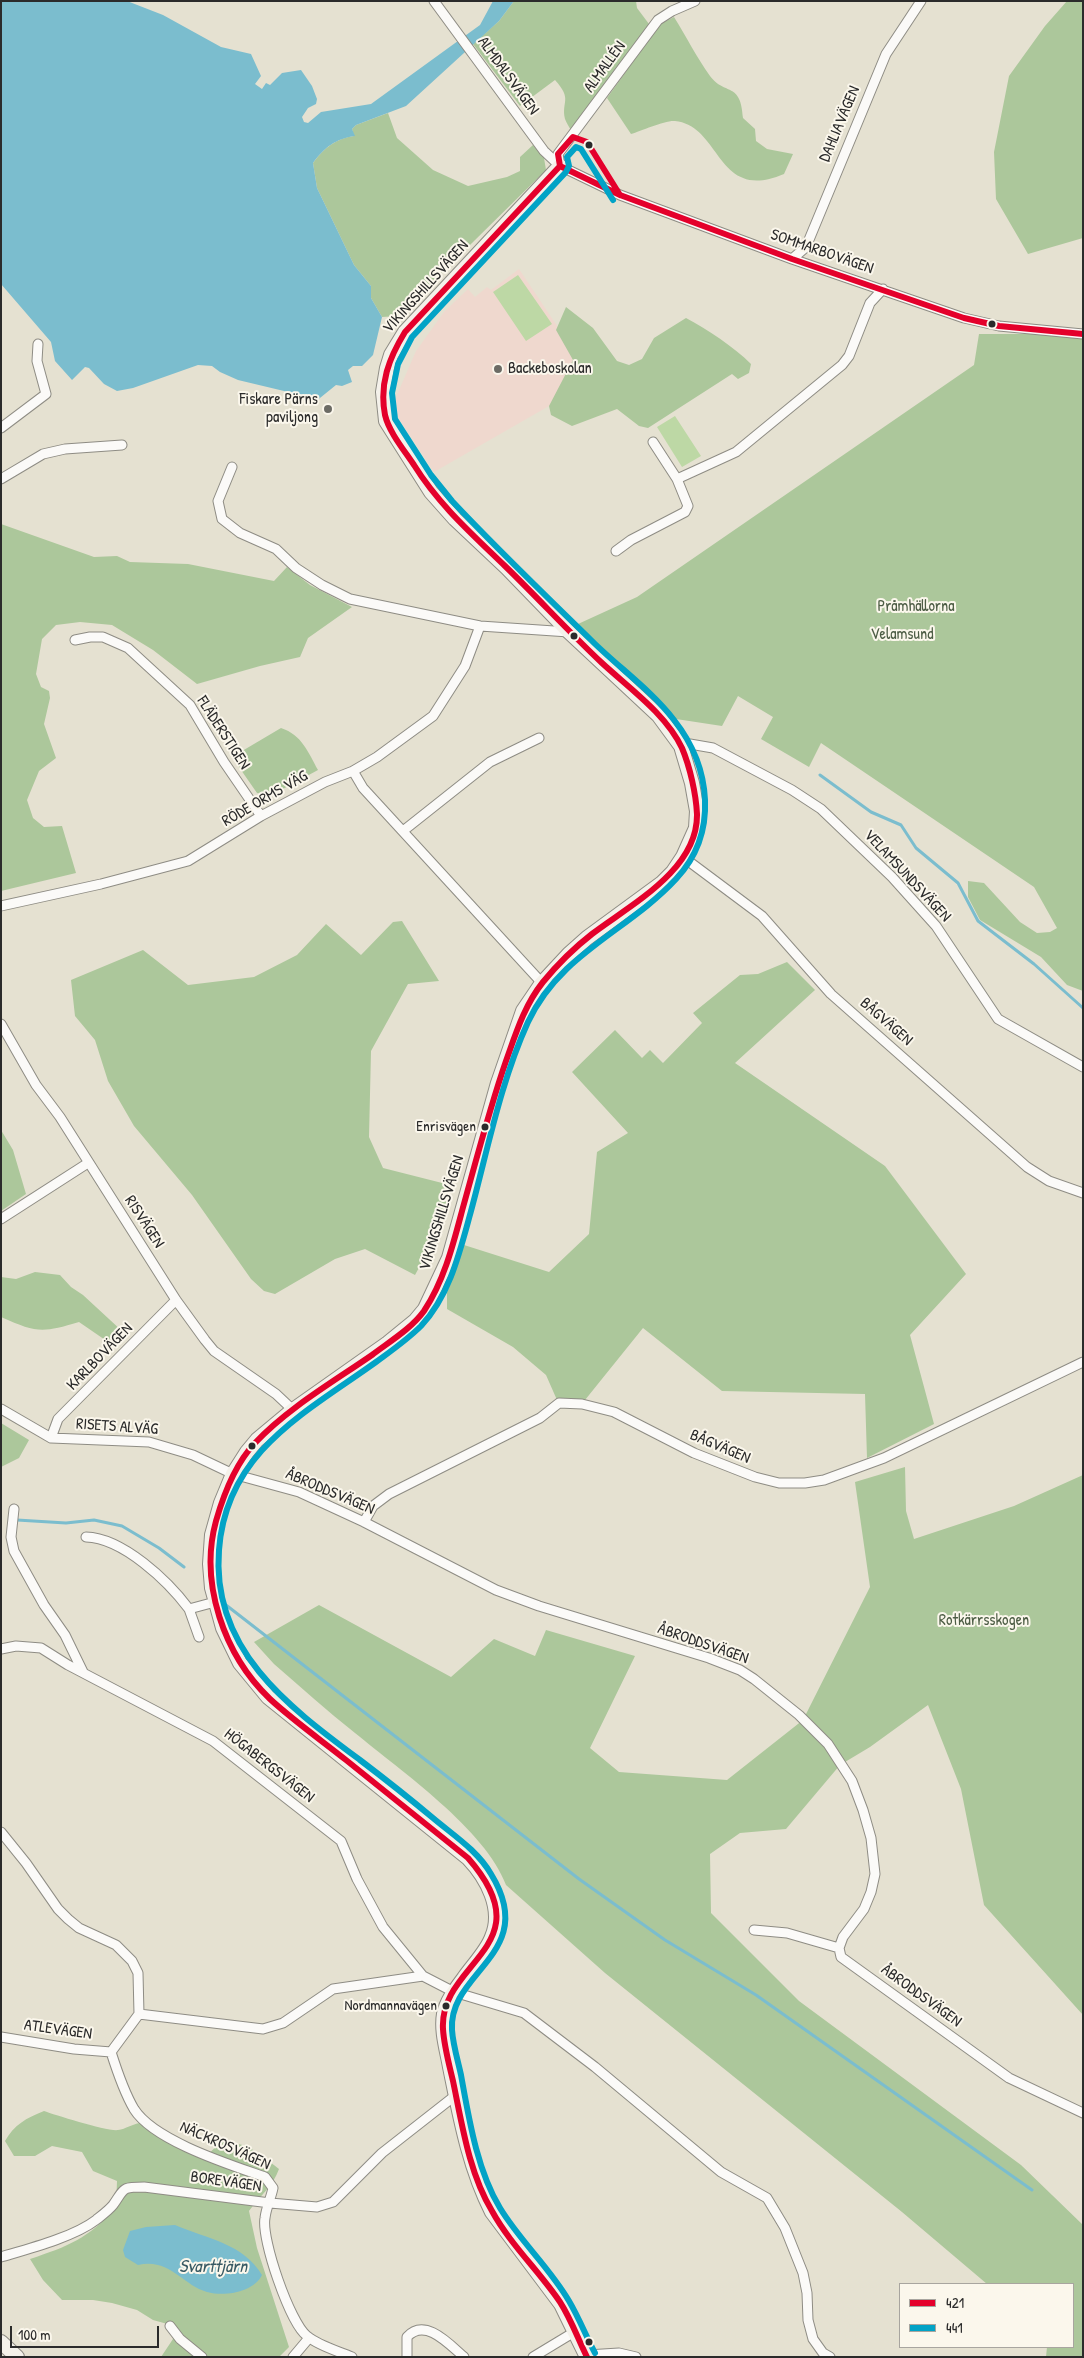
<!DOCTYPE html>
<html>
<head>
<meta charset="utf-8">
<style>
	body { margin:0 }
	#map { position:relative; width:1084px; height:2358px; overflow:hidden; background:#e5e1d1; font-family:"Patrick Hand",sans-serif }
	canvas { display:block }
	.frame { position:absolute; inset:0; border:2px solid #2b2b2b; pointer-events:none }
	.legend { position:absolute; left:899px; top:2283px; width:175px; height:65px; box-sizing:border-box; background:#fbf7ec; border:1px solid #a8a59f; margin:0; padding:6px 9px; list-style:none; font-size:15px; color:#2b2b2b }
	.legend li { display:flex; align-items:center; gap:10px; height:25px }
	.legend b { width:25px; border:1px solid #a8a59f }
	.scale { position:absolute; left:10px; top:2326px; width:149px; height:22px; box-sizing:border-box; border:2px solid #2b2b2b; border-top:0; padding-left:6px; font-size:15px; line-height:18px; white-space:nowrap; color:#2b2b2b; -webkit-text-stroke:4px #fbf7ec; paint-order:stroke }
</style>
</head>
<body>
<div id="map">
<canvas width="1084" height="2358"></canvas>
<div class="frame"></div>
<ul class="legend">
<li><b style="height:6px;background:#e4002b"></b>421</li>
<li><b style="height:6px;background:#02a3c6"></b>441</li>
</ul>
<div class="scale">100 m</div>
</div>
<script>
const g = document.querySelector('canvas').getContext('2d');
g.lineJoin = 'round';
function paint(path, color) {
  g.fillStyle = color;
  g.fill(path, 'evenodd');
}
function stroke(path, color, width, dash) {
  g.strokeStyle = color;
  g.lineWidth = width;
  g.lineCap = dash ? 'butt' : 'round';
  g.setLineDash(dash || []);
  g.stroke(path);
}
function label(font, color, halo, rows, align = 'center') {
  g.font = font + ' "Patrick Hand",sans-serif';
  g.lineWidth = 4;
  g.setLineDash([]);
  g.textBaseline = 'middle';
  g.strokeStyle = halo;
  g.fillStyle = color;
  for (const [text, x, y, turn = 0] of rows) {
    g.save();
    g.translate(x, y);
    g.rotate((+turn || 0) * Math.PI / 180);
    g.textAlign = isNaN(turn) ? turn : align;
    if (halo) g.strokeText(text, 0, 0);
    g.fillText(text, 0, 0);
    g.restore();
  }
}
paint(new Path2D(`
	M519 269 590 375 549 406 434 472 398 417 396 397 416 351 444 312 468 289 475 297 487 287 491 290Z`), '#efd8ce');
paint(new Path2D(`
	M518 275 552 324 526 341 493 292Z
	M675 416 701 456 682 467 657 427Z`), '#bdd8a5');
paint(new Path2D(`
	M514 1H636L637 8 649 24 571 130C569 127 566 122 565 119 561 101 573 100 555 80L520 106 473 44 499 21Z
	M1067 1H1083V238L1028 254 996 199 994 152 1009 76 1045 26Z
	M674 17C686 36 697 58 710 76 725 96 741 81 743 118L755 129 756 141 767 149 793 154 784 174C716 203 722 126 675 121 665 120 641 131 631 134L607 98 660 24Z
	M388 113 397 138 433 170 468 186 507 177 520 171V157L533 145 544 158 546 170 398 316 382 317 371 298V286L354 265 317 188 313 163C325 147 335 139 354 136L352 129 356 125Z
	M566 307 593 328 617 361 629 365 642 359 654 338 686 318C707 329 734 347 751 364L749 373 738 379 732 374 648 428 639 426 617 409 572 426 551 415 549 406 573 360 556 330Z
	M979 334H1083V991L1067 985 1041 957 980 920 968 897V881L984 883 1020 922 1037 933 1050 932 1057 928 1034 887 821 743 809 767 761 739 773 717 738 696 722 726 676 719 578 624 637 597 974 365Z
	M1 524 94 557 117 556 130 562 188 564 274 581 287 567 310 585 352 607 308 638 300 657 260 666 197 684 153 650 112 625 80 622 56 625 42 639 36 674 41 687 49 691 50 698 44 724 56 758 39 771 27 800 33 818 44 827 62 826 76 873 1 891Z
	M281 728C302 735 308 752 318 770L270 796 257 793 232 757Z
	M402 921 439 981 408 984 371 1051 369 1137 383 1168 450 1185 440 1229 415 1275 365 1249 335 1259 275 1294 264 1291 251 1279 192 1195 134 1126 108 1081 95 1040 75 1016 71 980 143 950 188 985 254 977 297 955 326 924 361 955 393 922Z
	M787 962 815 990 735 1063 885 1166 966 1274 910 1335 934 1424 867 1458 865 1394 722 1391 643 1328 585 1400H557L546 1375 513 1347 447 1309V1292L464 1245 549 1272 589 1234 597 1152 628 1133 572 1072 615 1030 642 1058 650 1050 663 1063 702 1023 693 1013 740 975 758 974Z
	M1 1130 13 1150 26 1194 1 1211Z
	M35 1272 60 1275 71 1287 83 1295 122 1331 111 1344 79 1322C42 1333 37 1333 1 1317V1277L16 1279Z
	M1 1423 29 1440 19 1458 1 1467Z
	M905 1467 906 1511 914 1539 1014 1506 1083 1475V2015L984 1905 961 1789 928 1705 870 1747 840 1765 786 1829 740 1833 710 1854 711 1913 799 2001 1021 2165 1083 2225V2357H1046L1047 2347H1073V2284H987L902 2212 605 1973 506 1885C486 1830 401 1771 355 1733 327 1711 301 1687 274 1664L254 1642 319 1605 451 1677 494 1639 535 1656 546 1630 635 1656 590 1748 619 1772 727 1780 803 1720 870 1587 855 1482Z
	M44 2111C55 2115 109 2132 118 2130 126 2129 132 2124 140 2123L159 2138 203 2159 221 2142C246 2141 260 2154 279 2169 273 2186 260 2196 249 2211L257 2248 289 2347 279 2357H161L173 2339 171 2325 153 2320 137 2310 112 2303 93 2300H62L43 2280 30 2259C69 2246 87 2239 116 2208L117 2181 93 2171 82 2152 52 2146 35 2156H14L5 2141C14 2125 26 2118 44 2111Z`), '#acc79b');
paint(new Path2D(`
	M1 1H127L163 15 221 47 251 54 261 76 255 84 262 89 266 83 270 85 282 73 301 70 312 86 317 99 316 104 308 108 302 117 304 122 308 123 321 112 371 104 480 25 493 1H514L499 21 406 106 356 125 352 129 355 136C335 139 325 147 313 163L317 188 354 265 371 286V298L382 317 373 355 362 366H353L348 370 352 382 342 386 336 385 315 402 284 391 238 380 220 372 212 366 198 365 133 388 117 391 104 384 89 368 85 367 72 380 55 361 51 342 1 284Z
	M175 2225C207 2239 243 2243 262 2275 254 2292 225 2297 207 2292 182 2285 170 2258 138 2265L125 2257 123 2250 130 2231 146 2227Z`), '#7bbdce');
stroke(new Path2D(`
	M820 775 871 812 901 825 916 848 958 883 978 921 1034 964 1083 1008
	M17 1520 66 1523 94 1520 122 1526 159 1548 184 1567
	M226 1605 579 1879 665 1940 756 1995 1032 2190`), '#7bbdce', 3);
const street = new Path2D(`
	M434 1 544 151 560 166 620 195 792 259 964 318 999 326 1083 334
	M560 166 558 154 658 20 672 11 695 1
	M792 259 806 247 886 54 921 1
	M1 428 46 394 37 361 38 344
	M653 442 677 479 736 452 842 365 849 356 870 303 883 289
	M232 467 218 501 222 519 240 533 276 549 296 568 322 585 350 599 480 626 569 632
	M1 479 43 454 65 449 122 445
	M616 551 631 540 685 512 688 506 677 479
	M75 640 90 637H103L128 648 190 705 224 762 261 816
	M681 746 690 744 713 748 792 790 821 809 892 877 936 926 998 1019 1083 1067
	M353 771 363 788 542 983
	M403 831 490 762 539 738
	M683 857 762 916 831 994 1027 1167 1049 1181 1083 1193
	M1 906 101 884 188 861 261 816 325 782 353 771 377 757 433 716 465 666 480 626
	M1 1024 36 1085 60 1117 176 1300 205 1340 214 1351 276 1394 293 1410
	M1 1219 88 1163
	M1 1409 51 1438 149 1442 193 1455 233 1474 299 1492 364 1522 496 1590 539 1606 709 1658 740 1670 754 1679 799 1715 828 1744 852 1781 863 1810 871 1838 875 1874 871 1892 864 1909 843 1937 839 1948 841 1957 1009 2078 1083 2113
	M51 1438 58 1419 176 1300
	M14 1509 11 1537 14 1551 44 1605 65 1635 83 1672
	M364 1522 373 1506 389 1494 540 1418 559 1403 582 1404 614 1412 694 1453 755 1477 779 1483H805L824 1480 884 1458 1083 1362
	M86 1537C123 1538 168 1581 189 1609
	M199 1637 189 1609 215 1602
	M1 1649 16 1646 41 1648 68 1665 213 1741 341 1841 357 1879 383 1927 423 1976 454 1992 524 2013 595 2067 721 2172 767 2198 785 2228 803 2273 807 2293 808 2320 813 2339 823 2353 830 2357
	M1 1832 26 1863 58 1909 68 1919 79 1928 116 1945 132 1961 138 1973 139 2014 111 2052C117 2071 124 2092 134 2109 154 2141 231 2165 265 2177L273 2188C271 2198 266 2208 265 2218 261 2239 290 2323 307 2336 319 2346 338 2351 352 2357
	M754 1930 787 1933 839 1948
	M139 2014 263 2029 283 2023 333 1989 423 1976
	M1 2037 74 2049 111 2052
	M1 2257C28 2249 74 2237 96 2220 101 2216 109 2210 113 2205 125 2188 121 2187 144 2187L270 2203 317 2207 333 2202 382 2153 456 2095
	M170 2326 180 2339 202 2357
	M587 2355 619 2353 636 2357
	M293 2357 309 2338
	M407 2357V2337C425 2317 449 2344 464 2357
	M533 2357 576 2331`);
const secondary = new Path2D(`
	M560 166 405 332 391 355 387 368 383 392 386 421 431 492 455 519 507 568 569 632 659 716 681 746 692 783 697 811 696 828 683 857 673 872 662 883 587 938 569 954 542 983 523 1011 498 1083 449 1258 425 1309 415 1321 388 1343 293 1410 257 1440 247 1452 233 1474 221 1503 212 1535 210 1564 212 1588 223 1628 240 1663 268 1697 468 1858C487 1878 504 1909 492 1937 487 1951 473 1965 464 1978 456 1989 447 2000 444 2014 441 2031 447 2050 450 2067 460 2116 469 2167 492 2212L561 2304 587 2357
	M1 2342 17 2357`);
stroke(street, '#8e8c84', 11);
stroke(secondary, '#8e8c84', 16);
stroke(street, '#fbfaf8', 9);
stroke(secondary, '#f4f1ea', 14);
stroke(new Path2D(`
	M560 166 405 332C389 358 379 384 385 415 389 432 404 450 414 465 439 505 472 534 505 566 538 598 569 632 602 663 629 688 666 714 682 748 690 767 696 794 697 814 698 870 630 905 592 934 574 948 557 965 543 982 524 1006 516 1033 506 1061 489 1110 476 1161 462 1211 453 1245 444 1281 424 1311 411 1329 389 1342 372 1355 333 1382 288 1408 255 1443 235 1464 224 1493 216 1521 199 1583 224 1655 270 1699 294 1721 321 1740 346 1760 387 1793 427 1825 468 1858 546 1947 439 1961 443 2029 444 2046 449 2064 453 2081 462 2124 469 2173 492 2211 510 2244 539 2271 560 2302 571 2319 578 2339 587 2357
	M560 166 620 195 792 259 964 318 999 326 1083 334
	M560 166 558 154 573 137 587 142 620 195`), '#e4002b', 6);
stroke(new Path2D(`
	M595 2353C586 2336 579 2318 569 2301 550 2268 520 2241 500 2208 477 2170 469 2119 461 2075 458 2061 453 2045 452 2030 448 1971 540 1954 491 1874 477 1850 453 1835 433 1818 409 1798 385 1779 360 1760 289 1707 211 1650 219 1550 226 1452 305 1413 376 1362 391 1351 407 1340 421 1326 450 1295 460 1251 471 1211 488 1148 501 1081 528 1022 560 953 628 931 676 879 719 833 711 767 674 720 651 690 618 667 591 640 544 594 496 548 452 501L431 475 395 419 392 393 398 364 412 337 566 172 569 166 567 157 576 147 581 149 613 200`), '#02a3c6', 6);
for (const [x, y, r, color] of [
	[589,145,4.5,"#2b2b2b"],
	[992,324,4.5,"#2b2b2b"],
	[498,369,5,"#6c6b65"],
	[328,409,5,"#6c6b65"],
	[574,636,4.5,"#2b2b2b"],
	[485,1127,4.5,"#2b2b2b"],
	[252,1446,4.5,"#2b2b2b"],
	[446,2006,4.5,"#2b2b2b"],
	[589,2342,4.5,"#2b2b2b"]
]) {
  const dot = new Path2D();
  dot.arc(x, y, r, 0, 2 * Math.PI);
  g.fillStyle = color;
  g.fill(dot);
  stroke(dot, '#fbf7ec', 2);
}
label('15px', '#2b2b2b', '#fbf7ec', [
	["Enrisvägen",476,1127],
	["Nordmannavägen",437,2006]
], 'right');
label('16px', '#2b2b2b', '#fbf7ec', [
	["ALMALLÉN",605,67,-54],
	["ALMDALSVÄGEN",508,76,54],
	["DAHLIAVÄGEN",840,124,-67],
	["SOMMARBOVÄGEN",822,252,19],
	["VIKINGSHILLSVÄGEN",426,287,-48],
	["FLÄDERSTIGEN",223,733,57],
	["RÖDE ORMS VÄG",265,799,-30],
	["VELAMSUNDSVÄGEN",907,876,47],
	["BÅGVÄGEN",886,1022,41],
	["VIKINGSHILLSVÄGEN",442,1213,-73],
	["RISVÄGEN",144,1222,57],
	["KARLBOVÄGEN",100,1357,-46],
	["RISETS ALVÄG",117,1427,4],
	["BÅGVÄGEN",720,1447,23],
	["ÅBRODDSVÄGEN",330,1492,23],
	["ÅBRODDSVÄGEN",703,1644,19],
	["HÖGABERGSVÄGEN",269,1766,38],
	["ÅBRODDSVÄGEN",921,1996,36],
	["ATLEVÄGEN",58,2030,8],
	["NÄCKROSVÄGEN",225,2146,24],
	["BOREVÄGEN",226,2182,8]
]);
label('16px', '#2b2b2b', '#fbf7ec', [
	["Backeboskolan",508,369],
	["Fiskare Pärns",318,400,"right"],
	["paviljong",318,418,"right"]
], 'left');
label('16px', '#4d5d45', '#fbf7ec', [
	["Pråmhällorna",916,607],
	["Velamsund",902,635],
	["Rotkärrsskogen",984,1621]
]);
label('italic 18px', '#375963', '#fbf7ec', [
	["Svarttjärn",213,2267]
]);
</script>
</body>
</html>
